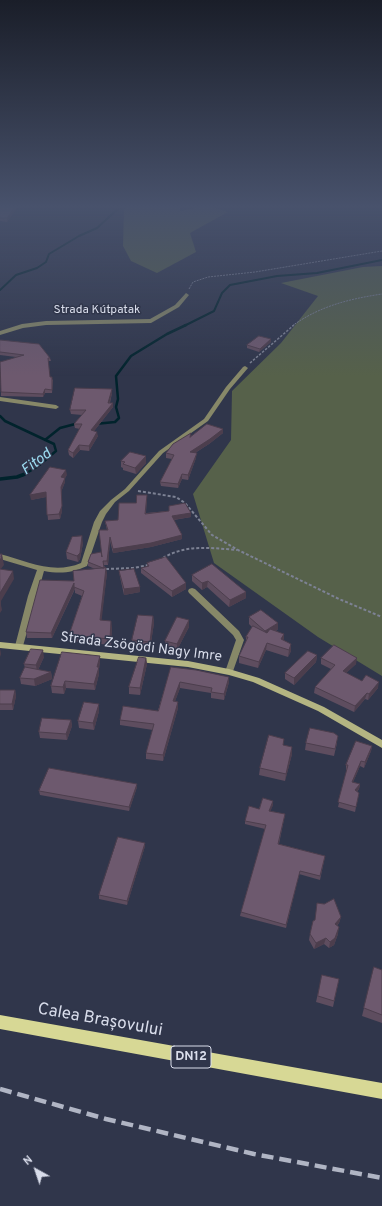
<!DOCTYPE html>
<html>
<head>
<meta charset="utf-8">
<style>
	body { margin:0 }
	#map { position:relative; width:382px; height:1206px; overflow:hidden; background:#30364b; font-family:Overpass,sans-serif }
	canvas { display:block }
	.north { position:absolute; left:16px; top:1150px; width:40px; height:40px; -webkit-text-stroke:3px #30364b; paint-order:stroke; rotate:320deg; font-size:11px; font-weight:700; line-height:16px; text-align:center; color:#d9ddeb }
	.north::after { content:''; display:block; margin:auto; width:14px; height:18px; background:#d9ddeb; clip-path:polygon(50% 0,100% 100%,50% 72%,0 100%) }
</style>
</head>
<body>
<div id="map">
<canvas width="382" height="1206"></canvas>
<div class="north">N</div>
</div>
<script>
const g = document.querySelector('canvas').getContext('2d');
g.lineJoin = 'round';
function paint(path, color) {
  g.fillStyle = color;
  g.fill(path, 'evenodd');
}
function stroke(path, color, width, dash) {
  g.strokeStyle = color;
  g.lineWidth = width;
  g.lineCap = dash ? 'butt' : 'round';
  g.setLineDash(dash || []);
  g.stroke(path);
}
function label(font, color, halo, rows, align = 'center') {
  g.font = font + ' Overpass,sans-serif';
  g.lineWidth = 3;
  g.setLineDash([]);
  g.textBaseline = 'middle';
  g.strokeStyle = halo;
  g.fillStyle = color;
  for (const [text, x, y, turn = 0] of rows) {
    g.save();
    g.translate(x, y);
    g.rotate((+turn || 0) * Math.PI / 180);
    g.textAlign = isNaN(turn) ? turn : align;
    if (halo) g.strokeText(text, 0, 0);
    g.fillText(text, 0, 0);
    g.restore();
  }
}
paint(new Path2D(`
	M128 207H180V211C198 207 211 205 228 212L190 233 196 252 157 273 131 261 123 246 124 209Z
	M382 266V676L318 637 214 563 193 494 231 440 232 391 281 343 318 296 281 283 363 267Z`), '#56614a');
stroke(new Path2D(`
	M0 290 16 275 37 268 46 262 49 254 79 236 97 228 120 207
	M184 326 214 311 222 293 230 285 277 276 317 273 382 260`), '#01232c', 2);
stroke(new Path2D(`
	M0 416 5 421 54 444 56 451 37 467 23 475
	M95 424 115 422 119 418 116 407 118 399 116 376 131 356 167 334 186 325
	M45 440 60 428 79 423`), '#01232c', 2.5);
stroke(new Path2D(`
	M0 479 17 477 25 474`), '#01232c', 3.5);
stroke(new Path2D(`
	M189 289 193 282 208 277 255 272 382 251
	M292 326C320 306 349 299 382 294`), '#7d8294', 1, [2, 1]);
stroke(new Path2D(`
	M250 363 294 325`), '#7d8294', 1.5, [2.5, 1.5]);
stroke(new Path2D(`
	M138 491 176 497 185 503 212 535 238 550 339 599 382 617
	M163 558C186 544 211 548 237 550
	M106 569 133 568 149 565`), '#7d8294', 2, [3, 2]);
paint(new Path2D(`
	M186 293 189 295 179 307 151 323 46 325 23 328 0 335V331L22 324 46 321 150 319 175 305Z
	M245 366 248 368 230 389 208 421 163 453 129 491 115 502 106 514 102 522 87 566C72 573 60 574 44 571L23 646 22 648H16L15 646 28 596 37 570 0 559V554C27 561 53 575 81 563L94 522 100 511 111 500 125 489 159 451 204 419 226 387 243 367Z
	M0 397 56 405 59 407 56 409 0 401Z
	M192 588 195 589 239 631 244 640 232 674H226L225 672 236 640 233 635 189 593 188 591 189 589Z`), '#878868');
paint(new Path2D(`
	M0 642 188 661 229 669 259 678 324 707 382 740V748L318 711 253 682 229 675 188 667 0 648Z`), '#b4b582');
paint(new Path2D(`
	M0 1015 382 1083V1099L0 1029Z`), '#d7d895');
stroke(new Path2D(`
	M0 1089 106 1119 254 1154 382 1178`), '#b0b5c4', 4.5, [12, 6]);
paint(new Path2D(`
	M0 207H18L7 222 0 221Z
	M0 340 50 358 51 361H48L50 377 53 380 52 393H45L43 397 1 396V380H0L16 357 0 355Z
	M271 342 259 352 247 348V345Z
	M112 393 110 403H113V407L94 431 98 436 89 451 80 450 73 458 69 455 68 450 80 429 75 428 74 424 82 415 71 414 70 410Z
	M223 429V433L209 444 195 453 196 458 188 480 182 479 178 488 161 486 160 482 172 459 166 458V453Z
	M146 456V463L136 474 123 470V468L121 467V461Z
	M67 475 65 478V482L61 492 62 511 60 519 48 520 46 497 31 500Z
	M147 495 146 513 169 511V506L191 517 174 520 182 535V539L151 547 113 553 110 541 108 565H104L107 573 101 620 112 627 111 645 69 641V635L82 596 75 593V589L52 638H27L26 632 74 581 95 569 88 566V562L102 557 107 530 105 521 118 520 136 503Z
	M83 543 80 559 78 562 67 559 66 552Z
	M147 563 186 589 172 597 141 573V568L147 567Z
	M119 571 140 592 124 595 120 577Z
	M192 575 246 592V598L229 607 207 587 202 590 192 581Z
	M153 616 154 623 150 649 132 647V640Z
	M249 617 278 623V629L276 631 291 651 288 657 266 650 258 668 239 663V656L246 642V637L252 627 249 624Z
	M189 620V627L177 650 165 647V641Z
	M317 655 316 662 294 685 285 679V673Z
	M100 656V662L99 668V674L95 690 66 688 64 694 52 693 51 686Z
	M44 657 38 670 51 672 52 679 35 686 21 684 20 678 25 668 24 664Z
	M146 658 147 664 140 695 129 694V687Z
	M321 658 356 664 346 673 362 681 378 688 368 700 365 699 354 712 314 693 315 687 331 669 321 664Z
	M171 667 229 682 224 700 211 698V693L180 688 175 701 178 702V708L163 761 146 759V753L153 730 120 725V720L158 711Z
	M0 690H15L16 696 13 710H0Z
	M99 711 94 730 79 728 78 721Z
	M71 720 72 726 67 740 40 738 39 732Z
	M306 743H337L334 756 305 750Z
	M284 745 292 747V754L285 781 259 775 260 768Z
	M372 746 371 751 364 768 360 766 353 782 360 784 359 789 357 792 359 793 355 812 338 807 347 770H346V765Z
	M137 787 129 811 40 795 39 791Z
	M273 805 270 811 285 814 279 844 325 856 320 880 299 874 286 928 240 916 241 912 265 829 245 824V821L259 809Z
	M145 843V846L127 905 99 899V895Z
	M341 917 339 923 337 926 338 934 334 945 329 948 324 944 314 949 309 940 310 934Z
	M374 967 382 970V1023L362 1016Z
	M322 975 339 979 333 1007 316 1002Z`), '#5e4d5f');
paint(new Path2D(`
	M15 207H18L7 222V218Z
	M271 339V342L259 352 260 349Z
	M45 389V393L43 397V394Z
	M112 389V393L108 408V403Z
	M113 403V407L91 435V430Z
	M223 429V433L209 444 190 456V452Z
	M97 432 98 436 89 451V446Z
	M79 445 80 450 73 458V453Z
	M197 453 196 458 188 480V475Z
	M146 456V463L136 474 135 468Z
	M66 470 67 475 62 482 61 477Z
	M182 474V479L178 488V484Z
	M65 478V482L61 492 62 511 60 519 59 514 61 487Z
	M46 492V497L31 500 30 495Z
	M191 513V517L172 520V516Z
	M182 535V539L151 547 113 553V549Z
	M82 536 83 543 80 559 78 562 77 556Z
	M110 537V541L108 565 107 561Z
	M2 554 4 565 0 570V560Z
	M106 568 107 573 101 626 100 620Z
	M13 571 14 579 1 601V605L2 610 0 613V593Z
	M208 581 207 587 202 590V583Z
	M74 583 75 588 52 638 51 633Z
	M186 583V589L172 597V591Z
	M140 587V592L124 595V589Z
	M246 592V598L229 607 230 600Z
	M153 616 154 623 150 649V642Z
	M189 620V627L177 650V644Z
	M111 621 112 627 111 645 110 639Z
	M278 623V629L265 638V631Z
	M284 634V640L281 639Z
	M267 643 266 650 258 668 259 662Z
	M291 644V651L288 657 289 650Z
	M0 648 1 654 0 657Z
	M43 650 44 657 37 672 36 665Z
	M317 655 316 662 294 685V678Z
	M100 656V662L99 668V674L95 690 94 684 97 667Z
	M146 658 147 664 140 695V688Z
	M357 658 356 664 342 677 343 671Z
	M51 672 52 679 35 686 34 679Z
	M229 677V682L224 700V694Z
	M65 681 66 688 64 694 63 687Z
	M180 682V688L173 707V701Z
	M379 682 378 688 368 700 369 694Z
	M15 690 16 696 13 710 12 704Z
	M367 693 365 699 354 712 355 706Z
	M178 702V708L163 761V755Z
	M99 704V711L94 730 93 723Z
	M71 720 72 726 67 740 66 734Z
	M372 746 371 751 364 768 365 762Z
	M292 747V754L285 781 286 774Z
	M361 761 360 766 351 787 352 782Z
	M137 784V787L129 811V807Z
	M360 784 359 789 354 795 355 790Z
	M273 801V805L269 815V811Z
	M145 843V846L127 905V901Z
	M300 871 299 874 286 928V925Z
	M341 917 339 923 333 930 335 924Z
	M339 927 338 934 334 945 329 948 330 942Z
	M326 938 324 944 314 949 316 943Z`), '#4c3e4d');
const building = new Path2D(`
	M0 207H15L7 218H0Z
	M259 336 271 339 260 349 247 345Z
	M0 340 39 344 50 358H48L50 377H52V390L45 389 43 394 1 392 0 362 24 355 0 352Z
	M75 388 112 389 108 403H113L91 430 97 432 89 446 79 445 73 453 68 450 82 424H74L86 410H70Z
	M207 424 223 429 210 439 190 452 197 453 188 475 182 474 178 484 160 482 174 455 166 453 173 444 191 433 190 437Z
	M130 452 146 456 135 468 123 464 125 462 121 461Z
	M50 467 66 470 61 477 65 478 61 487 62 506 59 514 47 515 46 492 30 495Z
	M137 495H147L145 514 169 511V506L185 503 191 513 172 516 182 535 151 543 113 549 110 537 107 561H103L104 568H103L88 562 91 554 101 552 102 557 99 530H108L105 521 118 520 119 503H136Z
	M82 536 80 553 77 556 66 552 72 537Z
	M0 554H2L1 557H2L0 560Z
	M166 557 186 583 172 591 141 568 149 566 147 563Z
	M212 564 246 592 230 600 208 581 202 583 192 575Z
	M106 568 100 620 111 621 110 639 69 635 84 591 74 587V583L51 633 26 632 40 580 74 581 73 571Z
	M0 569 13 571 0 593Z
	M134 569 140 587 124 589 119 571Z
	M261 610 278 623 265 631 249 617Z
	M138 615 153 616 150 642 132 640Z
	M177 617 189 620 177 644 165 641Z
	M253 626 267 633 270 629 284 634 281 639 291 644 289 650 267 643 259 662 239 656 248 637H246Z
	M334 645 357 658 343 671 362 681 366 675 379 682 369 694 367 693 355 706 315 687 335 665 321 658Z
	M31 649 43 650 36 665 24 664Z
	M308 651 317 655 294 678 285 673Z
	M62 652 100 656 97 667H99L94 684 65 681 63 687 51 686Z
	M139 657 146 658 140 688 129 687Z
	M25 667 51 672 34 679 20 678Z
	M171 667 196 670 229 677 224 694 211 692 212 688 180 682 173 701 178 702 163 755 146 753 154 724 120 720 123 706 158 711Z
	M0 690H15L12 704H0Z
	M84 702 99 704 93 723 78 721Z
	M42 718 71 720 66 734 39 732Z
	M310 728 334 733 338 736 335 749 306 743Z
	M269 735 284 739 283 745 292 747 286 774 260 768Z
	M356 741 372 746 365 762 361 761 352 782 360 784 355 790 359 793 356 807 338 802 348 765H346Z
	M49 768 137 784 129 807 39 791Z
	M263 798 273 801 269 811 285 814 278 844 325 856 320 876 300 871 286 925 241 912 266 825 245 821 249 806 259 809Z
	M118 837 145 843 127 901 99 895Z
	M334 899 341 917 335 924 339 927 335 938 330 942 326 938 316 943 310 934 313 921 315 920 317 903 324 904Z
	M374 967 382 970V1015L364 1008Z
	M322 975 339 979 334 1001 318 996Z`);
paint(building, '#6d596e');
stroke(building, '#4c3e4d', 1);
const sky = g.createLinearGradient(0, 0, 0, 376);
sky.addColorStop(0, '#1a1e29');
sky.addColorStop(0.55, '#48526c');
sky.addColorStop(1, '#48526c00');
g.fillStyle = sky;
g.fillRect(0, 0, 382, 376);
label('12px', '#d9ddeb', '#30364b', [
	["Strada Kútpatak",97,311]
]);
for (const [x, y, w] of [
	[191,1057,40]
]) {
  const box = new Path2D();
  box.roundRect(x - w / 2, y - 11, w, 22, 3);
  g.fillStyle = '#30364b';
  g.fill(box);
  stroke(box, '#d9ddeb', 1);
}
label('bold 13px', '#d9ddeb', null, [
	["DN12",191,1057]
]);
label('14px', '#d9ddeb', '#30364b', [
	["Strada Zsögödi Nagy Imre",141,648,7]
]);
label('italic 15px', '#9dddf3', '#30364b', [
	["Fitod",37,463,-37]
]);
label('17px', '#d9ddeb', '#30364b', [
	["Calea Brașovului",100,1021,10]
]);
</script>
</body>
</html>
